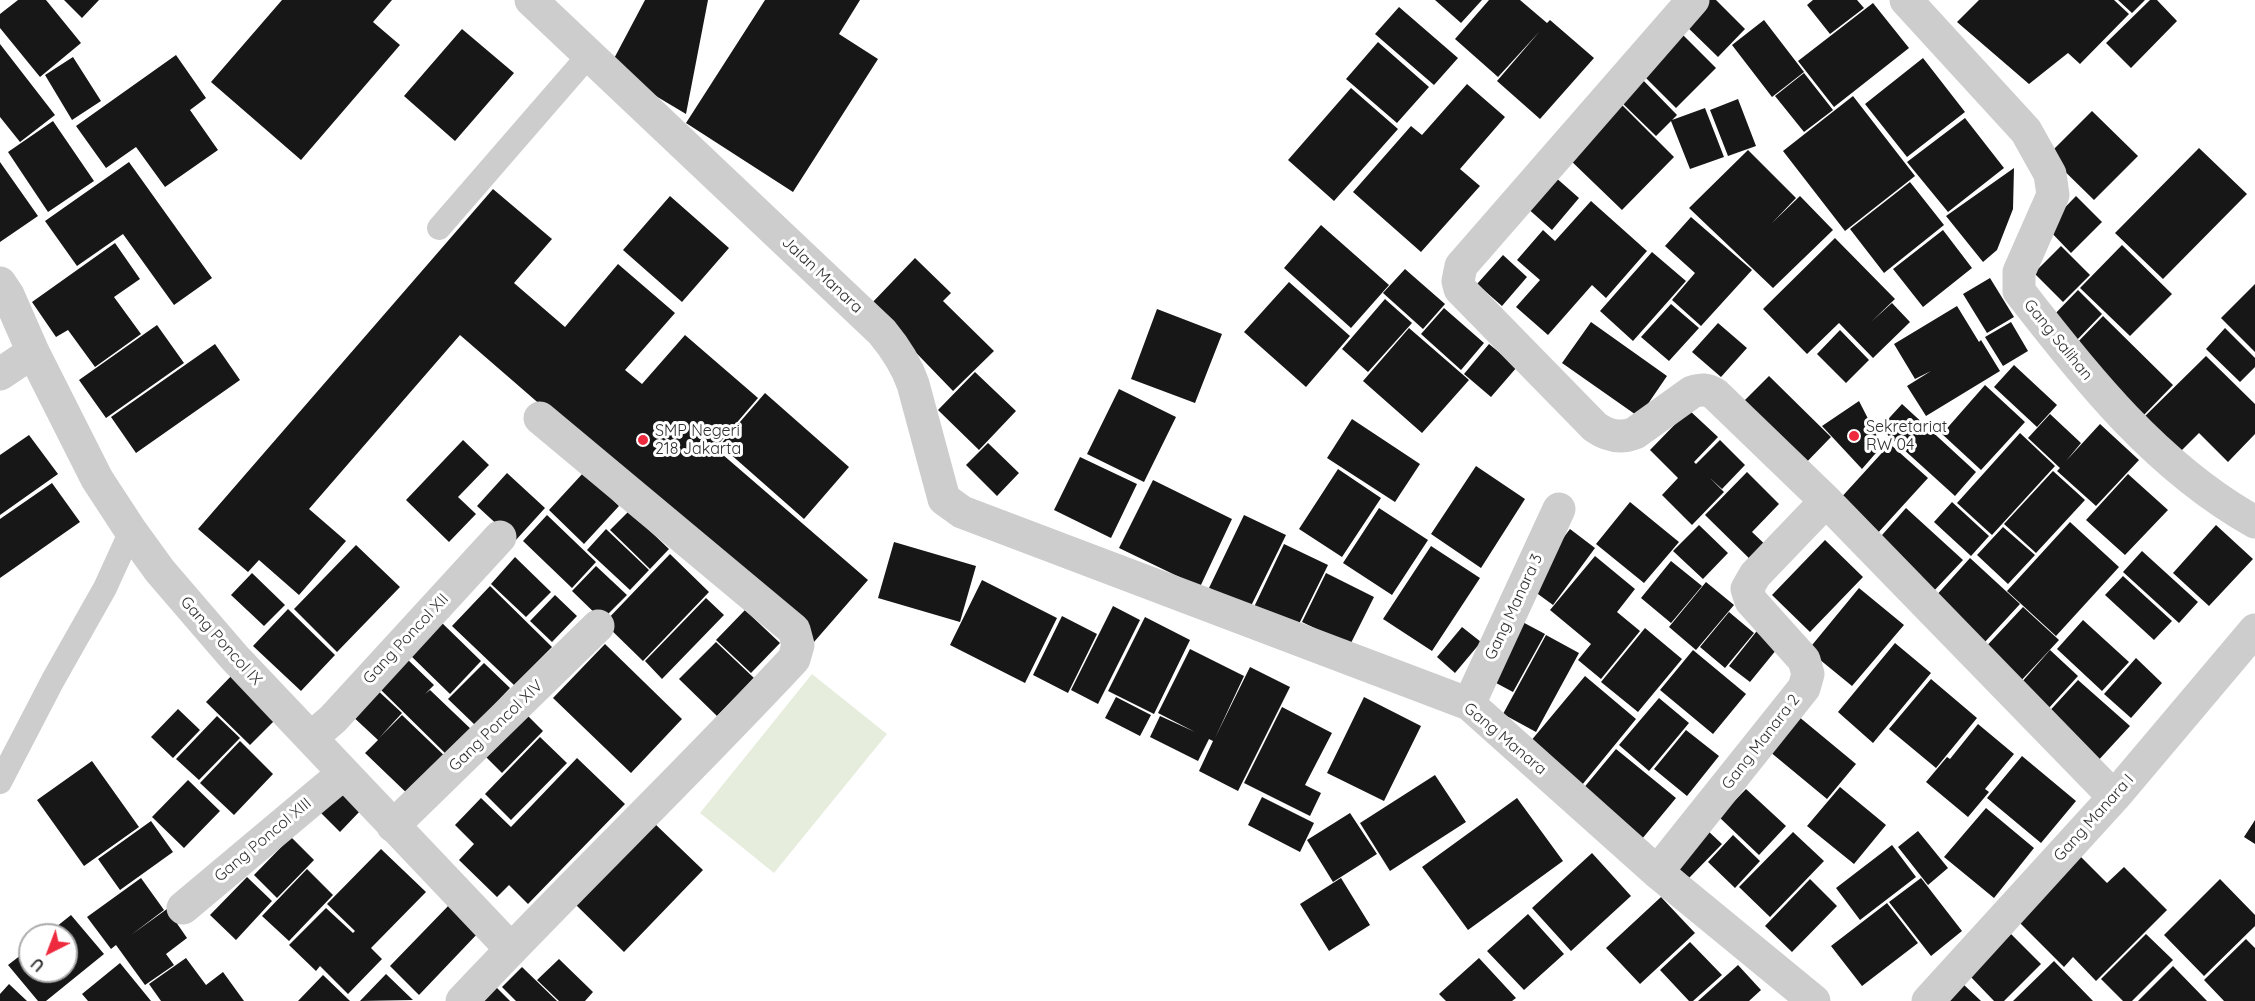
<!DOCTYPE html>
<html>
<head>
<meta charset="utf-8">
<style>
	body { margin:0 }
	#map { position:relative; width:2255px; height:1001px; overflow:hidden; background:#fff; font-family:Quicksand,sans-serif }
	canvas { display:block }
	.north { position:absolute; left:18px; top:923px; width:60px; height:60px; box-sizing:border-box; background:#fff; border:2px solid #acacac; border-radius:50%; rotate:222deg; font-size:16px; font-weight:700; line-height:24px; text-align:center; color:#303030 }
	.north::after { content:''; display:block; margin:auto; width:21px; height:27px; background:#ee2b3e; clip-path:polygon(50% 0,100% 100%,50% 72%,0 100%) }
</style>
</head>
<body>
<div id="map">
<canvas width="2255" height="1001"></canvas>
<div class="north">U</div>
</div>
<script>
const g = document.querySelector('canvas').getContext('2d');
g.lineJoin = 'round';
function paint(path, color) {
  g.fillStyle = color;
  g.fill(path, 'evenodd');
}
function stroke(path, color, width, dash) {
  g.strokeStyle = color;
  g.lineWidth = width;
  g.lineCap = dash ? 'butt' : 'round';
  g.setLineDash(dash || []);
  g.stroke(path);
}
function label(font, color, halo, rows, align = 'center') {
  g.font = font + ' Quicksand,sans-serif';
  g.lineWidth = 6;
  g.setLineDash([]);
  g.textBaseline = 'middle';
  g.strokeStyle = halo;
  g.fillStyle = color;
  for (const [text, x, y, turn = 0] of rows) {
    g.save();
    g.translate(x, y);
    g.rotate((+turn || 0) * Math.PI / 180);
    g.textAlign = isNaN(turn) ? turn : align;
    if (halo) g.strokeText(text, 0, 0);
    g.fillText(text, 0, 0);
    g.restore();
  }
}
paint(new Path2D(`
	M812 674 887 734 774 873 700 813Z`), '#e6eddd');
paint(new Path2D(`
	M18 0H46L81 43 40 77 0 28V14Z
	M64 0H99L82 18Z
	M282 0H392L373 22 400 45 301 160 211 82Z
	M645 0H708L686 114 609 68Z
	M765 0H860L839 34 878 59 793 192 686 123Z
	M1435 0H1482L1461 23Z
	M1489 0H1520L1547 23 1550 20 1594 58 1540 119 1497 81 1540 31 1498 77 1455 39Z
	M1701 0H1716L1745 29 1718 57 1680 20Z
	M1813 0H1857L1864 8 1830 34 1807 5Z
	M1979 0H2114L2129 14 2080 64 2068 53 2029 84 1957 22Z
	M2118 0H2145L2132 13Z
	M2150 0H2157L2177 21 2131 68 2106 43Z
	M1873 3 1909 48 1834 107 1798 61Z
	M1399 7 1458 58 1434 85 1375 34Z
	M1764 20 1804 72 1772 97 1732 45Z
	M462 29 514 73 455 141 404 96Z
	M1677 29 1716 68 1676 108 1637 69Z
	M1378 42 1429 87 1397 123 1346 79Z
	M0 44 55 115 20 142 0 117Z
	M176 55 206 98 190 110 218 150 165 187 136 147 106 168 76 126Z
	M73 57 101 101 72 120 45 75Z
	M1923 58 1965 112 1907 157 1865 104Z
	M1804 73 1833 110 1804 132 1775 96Z
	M1640 77 1677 115 1672 120 1705 108 1724 157 1690 169 1671 121 1656 136 1618 99Z
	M1467 84 1505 117 1460 169 1480 186 1421 252 1353 192 1411 126 1422 135Z
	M1351 88 1398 129 1334 201 1288 160Z
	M1853 96 1915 176 1845 231 1783 151Z
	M1738 99 1756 146 1728 156 1710 110Z
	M1620 103 1674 157 1622 210 1567 157Z
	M2092 111 2138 156 2094 200 2048 155Z
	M1965 118 2004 168 1948 212 1907 162Z
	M53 121 94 181 48 212 8 152Z
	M2199 148 2247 194 2163 279 2115 233Z
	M1748 150 1796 198 1772 223 1800 196 1833 230 1773 288 1689 208Z
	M0 162 38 216 0 242Z
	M129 162 212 278 174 305 123 234 77 266 45 221Z
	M2014 168 2013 209 1997 250 1983 262 1946 216Z
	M1554 176 1579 198 1552 230 1526 207Z
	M1910 182 1944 225 1884 273 1850 229Z
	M493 189 552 239 514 283 565 327 618 264 675 313 625 370 642 384 685 335 758 398 715 448 868 580 814 642 460 335 309 509 346 541 299 595 259 560 248 572 198 529Z
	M670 196 729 248 682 302 623 250Z
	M2076 196 2102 222 2071 253 2046 227Z
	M1591 201 1647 251 1606 298 1592 285 1548 335 1516 307 1540 280 1517 260 1543 230 1555 241Z
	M1691 217 1752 270 1701 326 1672 300 1695 273 1665 246Z
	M1321 225 1389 285 1351 328 1284 268Z
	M1943 230 1972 268 1923 307 1893 269Z
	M1835 238 1895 299 1871 322 1892 303 1910 322 1873 358 1839 323 1807 354 1763 309Z
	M115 243 140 279 114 297 141 334 95 367 68 330 56 337 32 302Z
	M2122 245 2172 294 2130 336 2080 288Z
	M2061 246 2090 275 2063 302 2034 273Z
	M1652 252 1686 281 1633 341 1600 311Z
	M1503 255 1527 277 1502 306 1477 284Z
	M915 258 951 293 943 301 994 351 953 391 870 305Z
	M1405 269 1445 304 1423 329 1383 293Z
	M1990 278 2014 317 1987 333 1963 294Z
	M1289 282 1350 336 1306 387 1244 332Z
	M2255 284V352L2221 318Z
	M2078 290 2102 314 2074 343 2050 319Z
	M1385 299 1412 323 1368 372 1342 349Z
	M1671 304 1699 328 1669 361 1641 337Z
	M1957 306 1979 342 1981 340 2000 371 1926 416 1907 386 1931 371 1915 379 1894 344Z
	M1444 308 1484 343 1461 370 1421 334Z
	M1157 309 1222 334 1195 403 1131 379Z
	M2103 316 2173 385 2142 417 2072 348Z
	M1591 322 1667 376 1639 417 1562 363Z
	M2011 322 2028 351 2003 366 1985 337Z
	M1718 323 1747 348 1721 377 1692 352Z
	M157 325 184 363 106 418 79 380Z
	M1409 328 1469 380 1422 433 1363 381Z
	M2225 328 2255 358V367L2240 382 2206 349Z
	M1840 330 1869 360 1846 383 1817 354Z
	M215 344 240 380 136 453 111 417Z
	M1489 344 1517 367 1491 397 1464 374Z
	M2206 356 2255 404V434L2228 462 2199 433 2175 457 2139 422Z
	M2014 365 2057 405 2037 427 1994 387Z
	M975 372 1016 411 979 450 938 410Z
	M1769 376 1831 437 1798 471 1736 409Z
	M1985 385 2025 422 1981 470 1942 434Z
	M1119 389 1176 417 1144 482 1087 454Z
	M765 393 849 467 804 519 720 445Z
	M1859 401 1882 446 1862 469 1822 426Z
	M1902 404 1976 472 1955 496 1880 428Z
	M1689 410 1718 437 1694 462 1696 464 1720 440 1745 465 1722 489 1710 478 1724 492 1692 525 1662 495 1678 478 1650 450Z
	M2050 414 2081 443 2066 461 2100 424 2139 460 2096 506 2057 471 2060 468 2028 438Z
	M1352 419 1420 464 1395 502 1327 458Z
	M2020 433 2055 466 1992 535 1957 503Z
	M29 435 58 474 0 515V455Z
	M463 440 489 465 458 497 476 514 449 542 406 500Z
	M988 443 1019 473 997 496 966 465Z
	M1890 444 1928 478 1876 535 1838 501Z
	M1080 457 1137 484 1111 538 1054 510Z
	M1476 466 1525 499 1481 568 1431 534Z
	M1338 469 1381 498 1342 557 1299 529Z
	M2053 471 2085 500 2036 553 2004 524Z
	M584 472 619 506 584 544 549 510Z
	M1747 472 1779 504 1752 532 1772 551 1757 566 1705 515Z
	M507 473 545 508 515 541 477 506Z
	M2128 474 2168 510 2125 555 2086 520Z
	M1153 480 1232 519 1200 587 1119 548Z
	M52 483 80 522 0 578V519Z
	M1630 502 1679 542 1644 583 1596 544Z
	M1952 502 1989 536 1971 556 1934 522Z
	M1379 508 1428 540 1392 595 1343 563Z
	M1906 508 1963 560 1931 594 1875 543Z
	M629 511 669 549 650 569 610 530Z
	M547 515 596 562 572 588 523 541Z
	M1244 515 1286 535 1250 608 1209 588Z
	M2070 522 2119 567 2056 636 2007 591Z
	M1699 525 1728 553 1703 579 1673 551Z
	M2216 525 2253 559 2209 606 2173 573Z
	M2003 527 2035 555 2008 584 1977 555Z
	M606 529 649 570 630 590 587 550Z
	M1570 529 1595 548 1553 605 1527 586Z
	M1825 540 1863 577 1810 632 1772 595Z
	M894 542 976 566 960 622 878 598Z
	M1284 544 1328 565 1297 628 1254 607Z
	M356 545 400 587 337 652 294 609Z
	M1431 546 1480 578 1432 651 1383 619Z
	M2142 551 2198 602 2179 623 2123 572Z
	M670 554 709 592 643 661 604 623Z
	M1595 556 1635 589 1617 612 1640 631 1601 679 1578 660 1591 644 1550 610Z
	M515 557 551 592 526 617 491 584Z
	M1970 558 2020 604 1984 643 1934 598Z
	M1671 561 1702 586 1671 623 1641 598Z
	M596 566 627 595 602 620 572 591Z
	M252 573 285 605 264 626 231 595Z
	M1326 573 1374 597 1350 645 1302 622Z
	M2123 576 2172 621 2154 640 2105 595Z
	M982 580 1057 618 1025 683 950 645Z
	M1706 582 1734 605 1696 650 1669 627Z
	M490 586 552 647 514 685 452 626Z
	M1859 588 1904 625 1852 686 1808 650Z
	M555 595 577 616 552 642 530 621Z
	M706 598 724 615 662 679 645 661Z
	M1113 606 1140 620 1098 704 1071 690Z
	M2023 607 2059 640 2017 685 1981 652Z
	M288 609 335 655 301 691 253 646Z
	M745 610 780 643 751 673 716 640Z
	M1729 612 1754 633 1725 668 1700 647Z
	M1062 616 1097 634 1068 693 1033 675Z
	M1145 617 1190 640 1154 714 1108 691Z
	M1515 618 1545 634 1513 692 1483 676Z
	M439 620 481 661 450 694 408 653Z
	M2083 620 2129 662 2102 691 2057 649Z
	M1462 627 1481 642 1455 673 1437 657Z
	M1760 627 1781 644 1750 682 1729 666Z
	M1645 628 1682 659 1638 712 1601 682Z
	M1546 635 1579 653 1536 732 1503 714Z
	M716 642 754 678 717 716 679 679Z
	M1895 643 1931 673 1873 743 1838 712Z
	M605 644 682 719 631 773 553 698Z
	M1190 649 1244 676 1215 738 1250 667 1290 687 1238 791 1199 771 1213 741 1209 739 1198 761 1150 737 1160 716 1195 732 1158 713Z
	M1693 650 1746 694 1713 734 1660 690Z
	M2050 650 2078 676 2048 709 2021 683Z
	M405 657 434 685 425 694 430 690 474 732 450 758 377 686Z
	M2136 658 2162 683 2131 718 2104 694Z
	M484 663 510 688 475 725 448 699Z
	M236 671 281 714 250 745 206 702Z
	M1585 676 1636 719 1582 785 1530 742Z
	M1931 679 1977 718 1936 768 1889 729Z
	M2078 680 2130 726 2095 764 2044 717Z
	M374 687 402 713 379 738 402 715 451 762 414 800 365 753 378 740 349 713Z
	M1116 697 1151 715 1140 736 1105 718Z
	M1364 697 1421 726 1384 801 1327 773Z
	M1659 698 1689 723 1649 771 1619 745Z
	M1282 707 1332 733 1305 785 1321 793 1310 816 1244 783Z
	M178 709 200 730 173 758 151 737Z
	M523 711 543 731 502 773 482 753Z
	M217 716 240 738 199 780 176 759Z
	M1798 716 1856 764 1827 799 1769 751Z
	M1978 724 2014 754 1985 789 1989 792 1968 817 1926 782 1947 757 1950 759Z
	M1686 730 1719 756 1687 796 1654 769Z
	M540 737 567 763 511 820 485 794Z
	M240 741 273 774 234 815 200 783Z
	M1616 749 1676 798 1637 845 1577 796Z
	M2022 756 2076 801 2041 843 1987 798Z
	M577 758 625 804 528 904 509 885 497 897 459 860 474 844 455 825 481 798 511 827Z
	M92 761 139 827 84 866 37 800Z
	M1435 775 1466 822 1390 871 1360 823Z
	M188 780 220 811 184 848 152 817Z
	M1840 787 1886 825 1854 864 1807 826Z
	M341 788 362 809 340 832 319 811Z
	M1746 789 1786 826 1759 855 1719 817Z
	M1262 797 1314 823 1300 852 1248 825Z
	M1517 798 1563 861 1468 930 1422 867Z
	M1986 808 2034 848 1994 898 1944 857Z
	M1350 813 1377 854 1333 882 1307 840Z
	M2255 820V844L2244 837Z
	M151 821 173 852 120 890 98 859Z
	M653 822 703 870 624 952 575 904Z
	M1706 829 1722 844 1689 878 1673 863Z
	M1918 831 1948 868 1928 885 1898 847Z
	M1793 832 1824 861 1770 917 1739 887Z
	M1733 835 1760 861 1735 888 1708 862Z
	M291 837 314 860 277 898 254 875Z
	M1892 845 1916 877 1860 920 1836 888Z
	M381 849 426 892 371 948 382 959 348 994 320 966 316 971 289 945 326 908 353 933 355 931 327 904Z
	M1592 853 1631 896 1571 951 1532 908Z
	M2080 856 2107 883 2124 867 2167 910 2096 981 2073 957 2064 967 2017 920Z
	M307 869 333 895 289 941 262 916Z
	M247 877 272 901 236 940 210 915Z
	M141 878 164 910 131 935 167 909 187 938 166 954 174 965 145 985 116 945 111 949 87 917Z
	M1341 878 1370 925 1329 951 1300 904Z
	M1921 878 1962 931 1931 956 1889 902Z
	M1810 879 1837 906 1792 952 1765 926Z
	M2220 879 2255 915V926L2204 976 2164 935Z
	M1661 897 1695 933 1640 984 1606 948Z
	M451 903 480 931 419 995 390 966Z
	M1887 903 1918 943 1862 986 1831 946Z
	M1528 914 1564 954 1524 990 1487 951Z
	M71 915 104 954 46 1001H38L8 965 30 948V971H66V935H46Z
	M2011 934 2041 964 2004 1001H1994L1969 975Z
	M2146 934 2173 960 2132 1001H2123L2101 979Z
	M2246 939 2255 948V1001H2224L2204 980Z
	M1690 942 1722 975 1693 1001H1689L1660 970Z
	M186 958 206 985 223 972 244 1001H161L149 984Z
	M1479 958 1516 998 1512 1001H1446L1439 994Z
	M559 959 593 992 585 1001H559L537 980Z
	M2054 961 2093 1001H2013Z
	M120 963 151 1001H88L82 994Z
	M1738 965 1761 990 1749 1001H1698Z
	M2173 966 2207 1001H2138Z
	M522 967 557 1001H516L502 987Z
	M386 974 413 1000 360 1001Z
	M323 975 350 1001H298Z
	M9 984 27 1001H0V994Z
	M1963 984 1981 1001H1946Z
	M494 985 510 1001H481Z`), '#171717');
stroke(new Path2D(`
	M439 228 589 55
	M0 782 53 680 105 588 131 531`), '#cdcdcd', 24);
stroke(new Path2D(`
	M531 0 882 332C896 349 906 364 913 384L944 499 962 512 1469 704 1657 872 1814 1001
	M1693 0 1461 266 1458 281 1460 289 1595 427C1608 436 1620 439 1635 433L1692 392C1702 389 1707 389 1715 394L1826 501 2114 797
	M1906 0 2026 131 2050 174 2053 195 2019 272V291C2086 378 2158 468 2255 522
	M0 283 8 295 33 352 97 479 131 531 160 571 234 657 511 949
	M0 374 33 352
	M1469 704 1559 509
	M311 738 333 719 500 537
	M393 826 598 626
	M1657 872 1804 688 1808 674 1804 660 1751 601 1747 589 1755 575 1826 501
	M183 908 344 773
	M462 1001C571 885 686 775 794 659L798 645 794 630 540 418
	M1928 1001 2114 797 2255 630`), '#cdcdcd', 33);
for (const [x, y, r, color] of [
	[1854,436,6,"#ee2b3e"],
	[643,440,6,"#ee2b3e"]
]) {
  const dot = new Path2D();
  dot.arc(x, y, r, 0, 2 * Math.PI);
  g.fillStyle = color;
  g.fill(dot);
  stroke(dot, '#fff', 2);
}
label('16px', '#303030', '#fff', [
	["Jalan Manara",822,275,43],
	["Gang Salihan",2058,340,51],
	["Gang Manara 3",1514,607,-65],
	["Gang Poncol XII",406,639,-47],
	["Gang Poncol IX",221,641,48],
	["Gang Poncol XIV",496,726,-44],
	["Gang Manara",1505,739,40],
	["Gang Manara 2",1761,742,-52],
	["Gang Manara I",2094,818,-48],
	["Gang Poncol XIII",263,840,-40]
]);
label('16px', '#303030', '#fff', [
	["Sekretariat",1866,427],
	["RW 04",1866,445],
	["SMP Negeri",655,431],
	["218 Jakarta",655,449]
], 'left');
</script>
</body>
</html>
